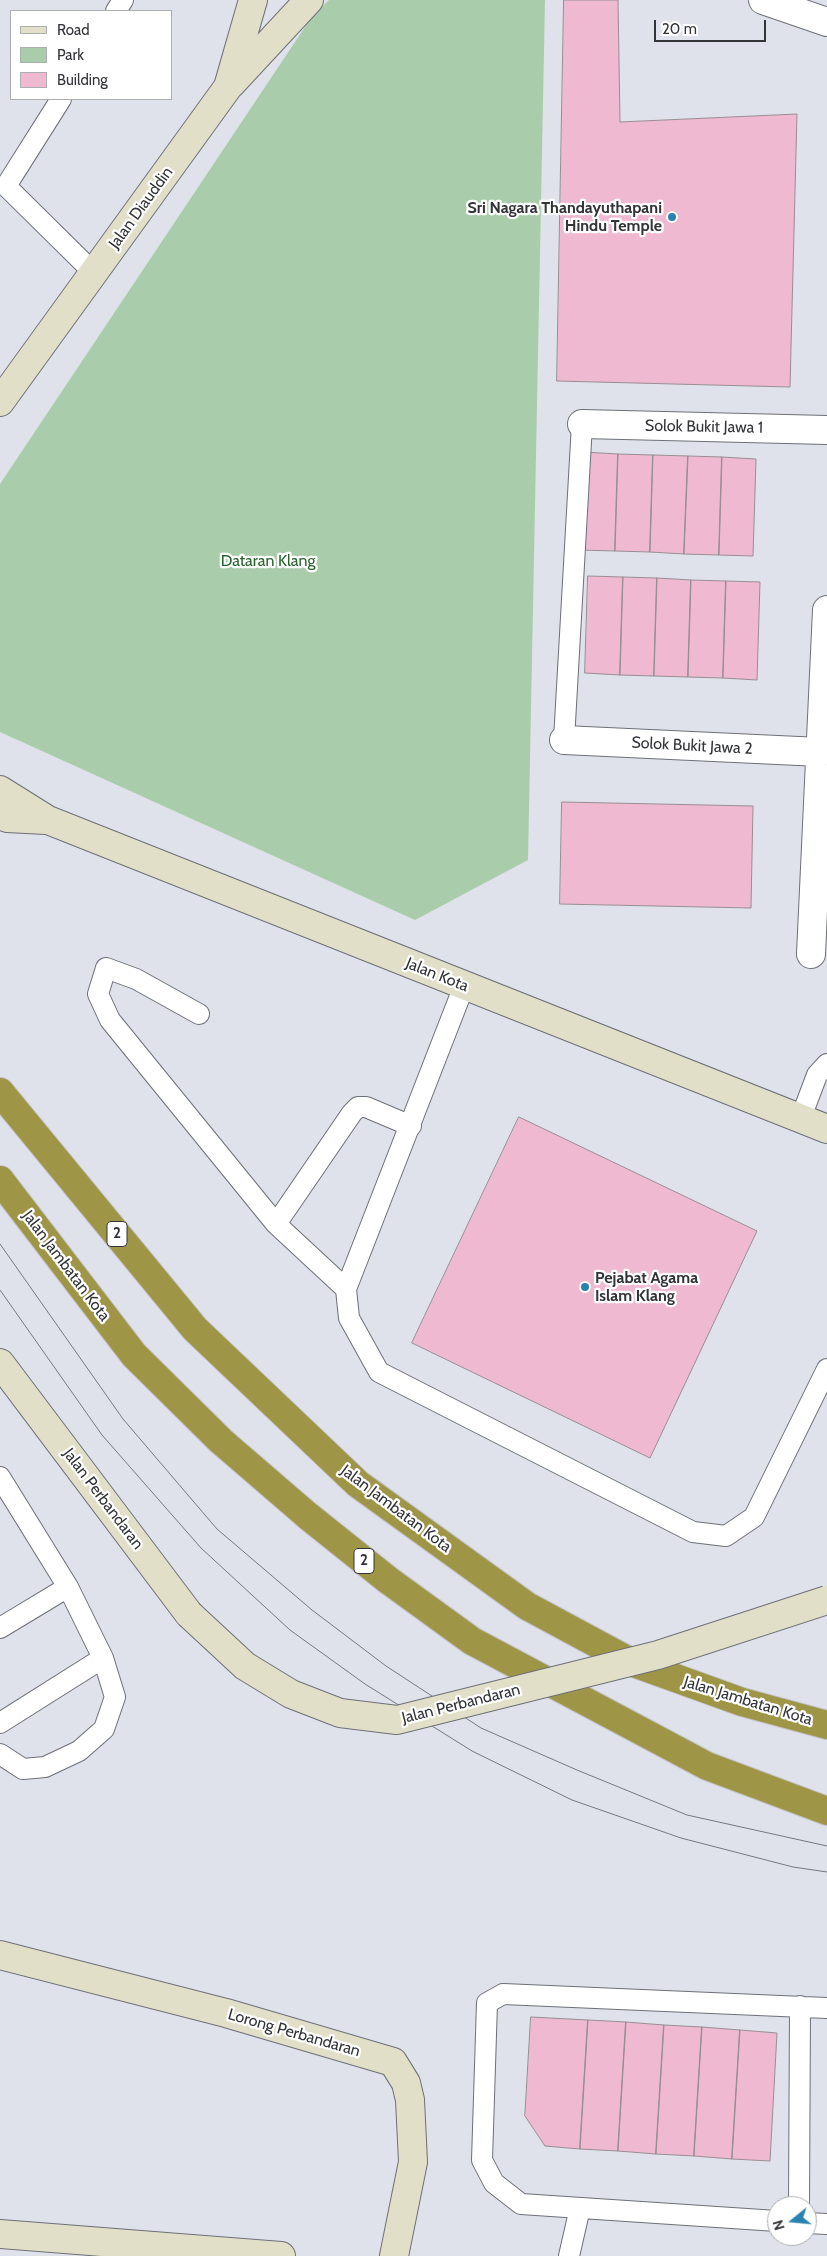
<!DOCTYPE html>
<html>
<head>
<meta charset="utf-8">
<style>
	body { margin:0 }
	#map { position:relative; width:827px; height:2256px; overflow:hidden; background:#dfe2eb; font-family:Cabin,sans-serif }
	canvas { display:block }
	.legend { position:absolute; left:10px; top:10px; width:162px; height:90px; box-sizing:border-box; background:#fff; border:1px solid #adaeaf; margin:0; padding:6px 9px; list-style:none; font-size:15px; color:#333438 }
	.legend li { display:flex; align-items:center; gap:10px; height:25px }
	.legend b { width:25px; border:1px solid #adaeaf }
	.north { position:absolute; left:767px; top:2196px; width:50px; height:50px; box-sizing:border-box; background:#fff; border:1px solid #adaeaf; border-radius:50%; rotate:253deg; font-size:14px; font-weight:700; line-height:20px; text-align:center; color:#333438 }
	.north::after { content:''; display:block; margin:auto; width:18px; height:22px; background:#2982b0; clip-path:polygon(50% 0,100% 100%,50% 72%,0 100%) }
	.scale { position:absolute; left:654px; top:20px; width:112px; height:22px; box-sizing:border-box; border:2px solid #333438; border-top:0; padding-left:6px; font-size:15px; line-height:18px; white-space:nowrap; color:#333438; -webkit-text-stroke:4px #fff; paint-order:stroke }
</style>
</head>
<body>
<div id="map">
<canvas width="827" height="2256"></canvas>
<ul class="legend">
<li><b style="height:6px;background:#e2dfc8"></b>Road</li>
<li><b style="height:14px;background:#a9cdaa"></b>Park</li>
<li><b style="height:14px;background:#f0b9d2"></b>Building</li>
</ul>
<div class="north">N</div>
<div class="scale">20 m</div>
</div>
<script>
const g = document.querySelector('canvas').getContext('2d');
g.lineJoin = 'round';
function paint(path, color) {
  g.fillStyle = color;
  g.fill(path, 'evenodd');
}
function stroke(path, color, width, dash) {
  g.strokeStyle = color;
  g.lineWidth = width;
  g.lineCap = dash ? 'butt' : 'round';
  g.setLineDash(dash || []);
  g.stroke(path);
}
function label(font, color, halo, rows, align = 'center') {
  g.font = font + ' Cabin,sans-serif';
  g.lineWidth = 4.5;
  g.setLineDash([]);
  g.textBaseline = 'middle';
  g.strokeStyle = halo;
  g.fillStyle = color;
  for (const [text, x, y, turn = 0] of rows) {
    g.save();
    g.translate(x, y);
    g.rotate((+turn || 0) * Math.PI / 180);
    g.textAlign = isNaN(turn) ? turn : align;
    if (halo) g.strokeText(text, 0, 0);
    g.fillText(text, 0, 0);
    g.restore();
  }
}
paint(new Path2D(`
	M329 0H545L528 860 415 920 0 732V484L313 15Z`), '#a9cdaa');
const building = new Path2D(`
	M564 0H618L620 122 797 114 790 387 557 381Z
	M584 452 618 454 615 551 580 550Z
	M618 454 653 455 650 552 615 551Z
	M653 455 688 456 684 554 650 552Z
	M688 456 722 457 719 555 684 554Z
	M722 457 756 459 753 556 719 555Z
	M588 576 623 577 620 675 585 673Z
	M623 577 657 578 654 676 620 675Z
	M657 578 691 580 688 677 654 676Z
	M691 580 726 581 723 678 688 677Z
	M726 581 760 582 757 680 723 678Z
	M562 802 753 806 751 908 560 904Z
	M519 1117 757 1231 650 1458 412 1343Z
	M531 2017 588 2020 580 2149 545 2146 525 2116Z
	M588 2020 626 2022 618 2151 580 2149Z
	M626 2022 664 2025 656 2154 618 2151Z
	M664 2025 702 2027 694 2156 656 2154Z
	M702 2027 740 2030 732 2159 694 2156Z
	M740 2030 777 2033 770 2161 732 2159Z`);
paint(building, '#f0b9d2');
stroke(building, '#978e92', 1);
const lane = new Path2D(`
	M116 11 123 0
	M61 99 6 186 94 273
	M564 740 582 424
	M464 986 346 1289 349 1318 379 1372 693 1532 726 1536 754 1517 827 1369
	M199 1014 136 979 106 968 98 994 110 1020 276 1224 346 1289
	M800 1120 817 1075 827 1064
	M276 1224 352 1113 358 1107H366L411 1126
	M0 1477 68 1587 103 1658 115 1697 104 1729 79 1751 45 1767 23 1769 0 1754
	M0 1628 68 1587
	M0 1723 103 1658
	M799 2206 800 2006
	M777 2221 521 2204 494 2183 482 2160 487 2003 503 1994 827 2008
	M807 2223 827 2224
	M569 2256 580 2208`);
const street = new Path2D(`
	M763 0 827 22
	M582 424 827 430
	M564 740 820 752
	M811 954 827 610`);
const secondary = new Path2D(`
	M231 84 309 0
	M0 402 228 87 253 0
	M0 790 48 820 827 1129
	M0 815 7 818 46 820
	M0 1363 189 1614
	M0 1955 226 2013 393 2062 406 2083 410 2100 413 2162 394 2256
	M0 2234 281 2256`);
const highway = new Path2D(`
	M0 1092 195 1329 358 1484 527 1606 631 1662 742 1702 827 1725
	M0 1180 134 1355 221 1441 308 1516 388 1580 472 1641 707 1766 827 1811`);
stroke(lane, '#6d7077', 22);
stroke(street, '#6d7077', 30);
stroke(secondary, '#6d7077', 30);
stroke(highway, '#c2c2c3', 30);
stroke(lane, '#fff', 20);
stroke(street, '#fff', 28);
stroke(secondary, '#e2dfc8', 28);
stroke(highway, '#9f9547', 28);
stroke(new Path2D(`
	M0 1244 123 1419 217 1529 312 1610 386 1666 481 1728 577 1770 687 1815 827 1846
	M0 1290 102 1435 201 1548 290 1630 365 1684 472 1751 572 1800 681 1838 793 1867 827 1872`), '#76787e', 1);
const secondaryBridge = new Path2D(`
	M189 1614 245 1666 291 1694 340 1713 397 1720 658 1655 827 1600`);
stroke(secondaryBridge, '#6d7077', 30, []);
stroke(secondaryBridge, '#e2dfc8', 28);
for (const [x, y, r, color] of [
	[672,217,5,"#2982b0"],
	[585,1287,5,"#2982b0"]
]) {
  const dot = new Path2D();
  dot.arc(x, y, r, 0, 2 * Math.PI);
  g.fillStyle = color;
  g.fill(dot);
  stroke(dot, '#fff', 2);
}
for (const [x, y, w] of [
	[117,1234,20],
	[364,1561,20]
]) {
  const box = new Path2D();
  box.roundRect(x - w / 2, y - 12.5, w, 25, 4);
  g.fillStyle = '#fff';
  g.fill(box);
  stroke(box, '#333438', 1);
}
label('bold 15px', '#333438', null, [
	["2",117,1234],
	["2",364,1561]
]);
label('16px', '#333438', '#fff', [
	["Jalan Diauddin",141,208,-54],
	["Solok Bukit Jawa 1",704,427,1],
	["Solok Bukit Jawa 2",692,746,3],
	["Jalan Kota",437,975,22],
	["Jalan Jambatan Kota",66,1266,53],
	["Jalan Perbandaran",103,1499,53],
	["Jalan Jambatan Kota",396,1509,37],
	["Jalan Jambatan Kota",748,1701,17],
	["Jalan Perbandaran",461,1704,-14],
	["Lorong Perbandaran",294,2033,16]
]);
label('bold 16px', '#333438', '#fff', [
	["Sri Nagara Thandayuthapani",662,208],
	["Hindu Temple",662,226],
	["Pejabat Agama",595,1278,"left"],
	["Islam Klang",595,1296,"left"]
], 'right');
label('16px', '#29622e', '#fff', [
	["Dataran Klang",268,561]
]);
</script>
</body>
</html>
